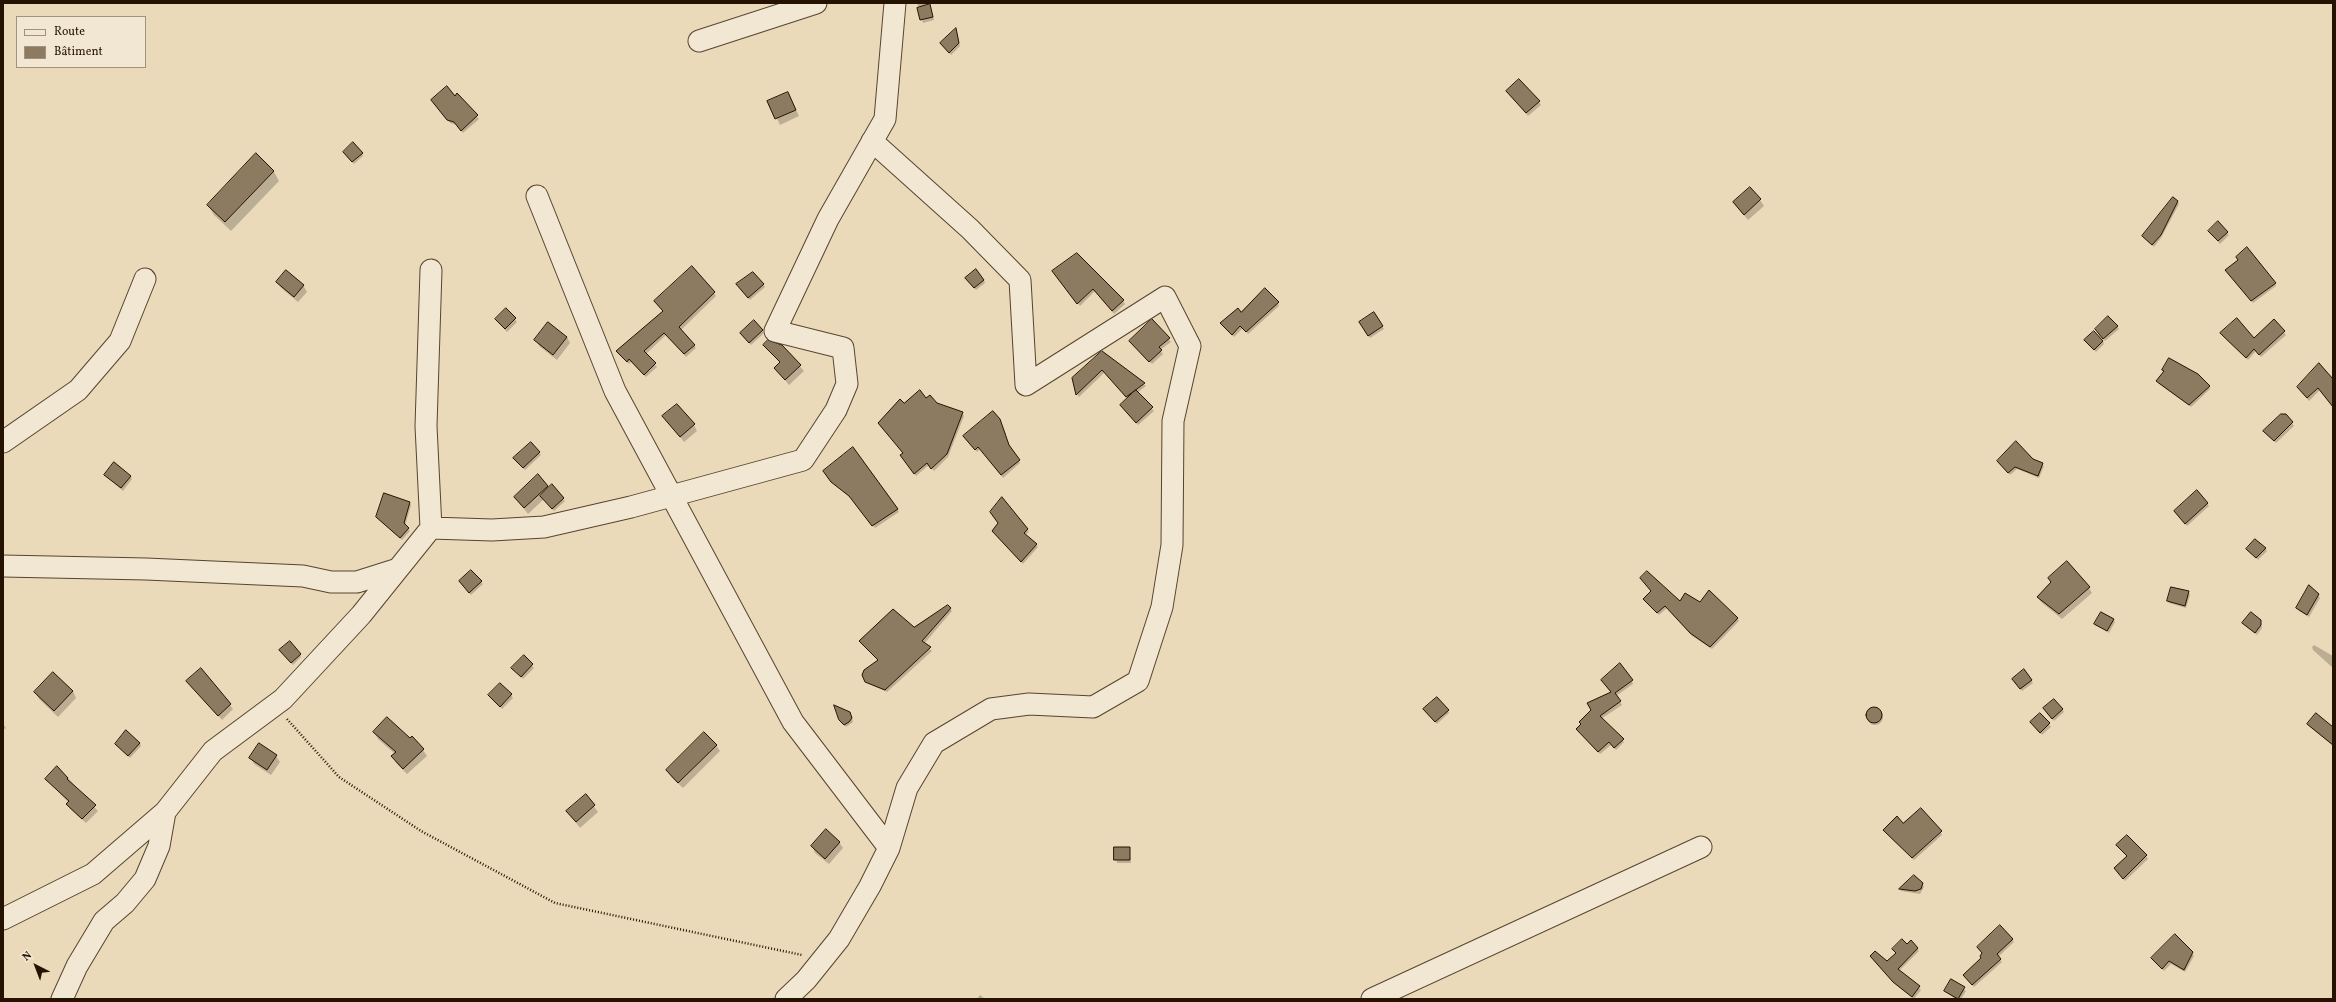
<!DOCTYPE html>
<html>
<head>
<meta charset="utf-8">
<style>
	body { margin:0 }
	#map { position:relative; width:2336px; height:1002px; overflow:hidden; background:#eadab9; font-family:Vollkorn,serif }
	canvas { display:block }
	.frame { position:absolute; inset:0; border:4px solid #261201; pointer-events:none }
	.legend { position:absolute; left:16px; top:16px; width:130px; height:52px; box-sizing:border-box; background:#f1e7d2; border:1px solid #a0927e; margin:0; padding:5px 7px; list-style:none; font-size:12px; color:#261201 }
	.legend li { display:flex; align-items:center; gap:8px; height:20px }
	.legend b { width:20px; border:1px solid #a0927e }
	.north { position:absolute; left:16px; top:946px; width:40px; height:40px; -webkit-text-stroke:3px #f1e7d2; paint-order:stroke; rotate:318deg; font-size:11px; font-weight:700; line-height:16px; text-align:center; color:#261201 }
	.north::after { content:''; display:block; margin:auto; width:14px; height:18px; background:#261201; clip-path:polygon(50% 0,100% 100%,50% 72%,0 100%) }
</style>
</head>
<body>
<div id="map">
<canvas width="2336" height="1002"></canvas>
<div class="frame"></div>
<ul class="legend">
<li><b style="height:5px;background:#f1e7d2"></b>Route</li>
<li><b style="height:11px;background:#8c7a61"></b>Bâtiment</li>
</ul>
<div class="north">N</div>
</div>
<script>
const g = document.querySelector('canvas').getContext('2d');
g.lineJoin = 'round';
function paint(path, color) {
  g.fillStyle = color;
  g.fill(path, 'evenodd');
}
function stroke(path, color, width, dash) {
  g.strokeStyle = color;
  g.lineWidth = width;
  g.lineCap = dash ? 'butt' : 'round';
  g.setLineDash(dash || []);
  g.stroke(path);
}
paint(new Path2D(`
	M917 3H936L930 4 934 20 923 23Z
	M956 30 960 46 951 55 943 46Z
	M788 93 799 116 780 125 769 101Z
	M1509 94 1539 102 1541 105 1528 116Z
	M457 95 479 119 463 133 457 125 450 123 432 100 455 97Z
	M362 153 363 156 354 164 346 155Z
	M256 155 274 172 279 181 231 231 214 215 208 205Z
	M1760 200 1764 206 1748 220 1734 203Z
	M2177 201 2179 204 2161 238 2154 247 2143 236Z
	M2209 231 2227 233 2229 235 2220 244Z
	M1077 254 1123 301 1125 304 1114 314 1095 291 1080 306 1055 274Z
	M2228 273 2275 283 2276 286 2253 303Z
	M984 280 985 283 976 290 968 281Z
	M277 282 303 285 307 292 298 302 281 288Z
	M763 284 765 287 750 300 739 287Z
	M714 293 716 296 681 330 696 348 686 357 666 335 646 354 657 367 646 377 631 362 629 364 619 354 664 312Z
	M1278 303 1279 306 1248 334 1243 328 1234 337 1221 323 1241 313Z
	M506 310 517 322 507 332 498 322Z
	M1374 313 1384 329 1370 338 1361 322Z
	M2274 320 2286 335 2261 357 2256 351 2248 360 2223 336 2254 339Z
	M1152 321 1171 342 1160 350 1163 354 1152 364 1130 341Z
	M754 322 764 333 751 345 741 333Z
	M2117 326 2119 329 2105 341 2098 332Z
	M567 337 570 343 557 360 539 346 536 340Z
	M2085 340 2103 341 2104 344 2096 352Z
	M765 345 782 346 804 371 789 385 775 368 780 363Z
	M1103 352 1146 386 1137 393 1154 411 1138 425 1123 408 1128 399 1105 372 1079 397 1077 394 1073 378Z
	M2164 372 2209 386 2210 389 2191 407 2159 384 2158 381Z
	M2333 381V407L2320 390 2309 401 2298 387Z
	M926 399 962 413 964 416 948 457 934 471 929 465 916 476 903 458 904 454 879 423 904 404Z
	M2286 415 2294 426 2276 443 2264 432Z
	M664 417 694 425 697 431 684 442Z
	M1001 423 1006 434 1004 435 1020 463 1003 478 980 449 977 452 966 439Z
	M531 443 541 455 525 470 516 461Z
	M2032 460 2044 466 2039 478 2017 469 2010 475 2000 464Z
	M826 474 873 478 887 493 899 512 875 528 852 499 834 484Z
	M105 475 130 476 132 479 123 491Z
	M548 486 565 501 554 511 544 499 528 514 515 497Z
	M1002 499 1027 530 1029 532 1025 535 1038 547 1023 564 995 534 999 523Z
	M409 502 411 505 405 526 410 531 402 540 377 517Z
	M2207 503 2209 506 2187 526 2175 512Z
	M2265 548 2267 551 2258 560 2247 549Z
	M481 582 483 584 471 595 462 584Z
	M2089 588 2092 593 2062 619 2041 602 2038 597Z
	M2188 592 2190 595 2186 608 2169 603 2168 601Z
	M2318 595 2320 598 2309 617 2299 611 2297 608Z
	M1644 599 1700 603 1737 618 1739 621 1712 649 1692 636 1667 608 1659 615Z
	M950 609 952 611 924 644 932 651 887 692 867 683 865 679 879 661 914 629Z
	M2113 619 2115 622 2109 633 2096 624Z
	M2260 620 2262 628 2257 635 2243 624Z
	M2314 645 2333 656V668L2313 650 2312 647Z
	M282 653 300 654 301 657 293 665Z
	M524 656 534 668 523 679 512 668Z
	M201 669 233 709 222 720 188 681Z
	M2031 680 2033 683 2022 691 2014 682Z
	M1602 681H1632L1633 684 1616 696 1622 705 1601 719 1624 742 1616 750 1611 745 1600 754 1579 732 1612 693Z
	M73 691 76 698 58 717 39 699 35 692Z
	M489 695H511L513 698 502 709Z
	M2062 709 2064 712 2054 721 2046 711Z
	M1867 717a8 8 0 1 1 16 0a8 8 0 1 1-16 0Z
	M1448 711 1449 713 1437 724 1426 712Z
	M850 712 853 722 846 727 840 720Z
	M3 724 6 728 3 730Z
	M2049 724 2051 727 2042 735 2033 725Z
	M2308 724 2333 729V746L2310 727Z
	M374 732 423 750 427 756 407 774 396 763 393 756 395 754 378 739Z
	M140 743 141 746 130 758 116 744Z
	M716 745 720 751 683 788 671 777 667 770Z
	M276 756 280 762 271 775 254 764 251 758Z
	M68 778 98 811 86 823 70 809 67 804 69 803 46 779Z
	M586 795 598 812 580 828 567 811Z
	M1941 832 1942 835 1914 860 1886 833Z
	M839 842 843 848 829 864 815 853 812 846Z
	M1115 848H1129L1131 863H1117Z
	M2146 856 2148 859 2125 881 2115 868Z
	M1922 884 1924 887 1920 894 1901 891 1900 889Z
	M2012 939 2014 942 1998 957 2002 962 1974 987 1966 978 1982 958Z
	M1907 945 1917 948 1919 951 1899 971 1921 990 1914 999 1896 985 1873 959 1887 962Z
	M2192 953 2194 956 2185 972 2171 964 2164 971 2152 958Z
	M1952 980 1966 991 1961 999H1955L1945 991Z
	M980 995 985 999H977Z`), '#0003');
const building = new Path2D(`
	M930 4 933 17 920 20 917 8Z
	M956 28 959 43 949 53 940 43Z
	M1519 79 1540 101 1526 113 1506 91Z
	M447 86 455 96 457 93 478 115 461 131 454 122 447 120 431 100Z
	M788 92 796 110 775 119 767 101Z
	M353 142 363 153 352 162 343 152Z
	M256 153 274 171 225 222 207 205Z
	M1750 187 1761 199 1744 215 1733 202Z
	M2173 197 2178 201 2161 235 2152 245 2142 236Z
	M2218 221 2228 232 2218 241 2208 231Z
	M2247 247 2276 283 2251 301 2225 270 2238 260 2236 257Z
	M1077 253 1124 300 1112 311 1093 289 1077 304 1052 271Z
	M692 266 715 292 679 327 695 345 684 354 664 333 644 351 656 363 644 375 629 359 627 362 616 351 663 311 654 301Z
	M976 269 984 280 974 288 965 278Z
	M286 270 304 285 294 297 276 282Z
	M753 272 764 284 748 298 736 284Z
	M1265 288 1279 302 1246 332 1240 326 1232 335 1220 323 1238 308 1241 312Z
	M506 308 516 318 505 329 495 319Z
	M1374 312 1383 326 1368 336 1359 322Z
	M2108 316 2118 326 2103 339 2095 329Z
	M2237 318 2254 338 2274 319 2285 331 2259 355 2254 349 2246 358 2220 333Z
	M1152 319 1170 338 1159 347 1162 350 1149 362 1129 341Z
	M754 320 763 330 749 343 740 333Z
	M548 322 567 337 553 355 534 340Z
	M2094 331 2103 341 2094 350 2084 340Z
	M768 340 782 345 801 365 785 380 774 368 780 362 763 345Z
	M1102 351 1145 383 1126 397 1102 370 1076 395 1072 378Z
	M2169 358 2198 374 2210 386 2189 405 2156 381 2164 371 2162 370Z
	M2319 363 2333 379V407L2318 388 2307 398 2297 387Z
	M920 390 926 398 930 395 937 403 963 412 947 454 931 469 927 463 914 474 900 455 903 453 878 423 900 399 904 403Z
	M1136 390 1153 407 1136 423 1120 405Z
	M677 404 695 424 680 437 662 416Z
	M993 411 1000 419 1009 445 1020 460 1001 475 978 447 975 450 963 436Z
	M2281 414H2286L2293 422 2274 441 2263 431Z
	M2016 441 2033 459 2043 463 2038 476 2015 467 2008 473 1997 461Z
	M531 442 540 452 523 468 513 458Z
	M853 447 898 509 872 526 849 496 831 482 823 471Z
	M114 462 131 476 121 488 104 475Z
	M538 474 548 486 524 508 514 497Z
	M552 484 564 498 552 509 540 496Z
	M2197 490 2208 503 2185 524 2174 511Z
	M384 493 410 502 404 523 409 528 400 538 376 517Z
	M1002 497 1028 529 1024 533 1037 544 1021 562 992 531 998 523 990 512Z
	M2255 539 2266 548 2256 558 2246 549Z
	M2067 561 2090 587 2059 614 2037 597 2051 582 2048 578Z
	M471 570 482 581 469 593 459 581Z
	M1647 571 1680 601 1685 593 1700 602 1709 590 1738 618 1710 647 1690 633 1665 606 1657 613 1643 599 1651 591 1640 578Z
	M2309 585 2319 594 2307 615 2296 608Z
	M2171 587 2189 591 2185 606 2167 601Z
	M948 605 951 608 922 641 931 647 885 690 865 682 862 675 864 670 878 660 859 641 893 609 914 627Z
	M2101 612 2114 619 2107 631 2094 624Z
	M2251 612 2261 620V625L2255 633 2242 623Z
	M290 641 301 654 291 663 279 650Z
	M524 655 533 664 521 677 511 668Z
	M1620 663 1633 680 1615 693 1621 701 1600 716 1624 739 1614 748 1609 742 1598 752 1576 729 1581 724 1579 722 1591 710 1587 703 1611 692 1601 680Z
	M201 668 231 704 218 716 186 681Z
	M2024 669 2032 680 2020 689 2012 679Z
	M53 672 73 691 54 711 34 692Z
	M500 683 512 694 500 707 488 695Z
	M1437 697 1449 710 1435 722 1423 709Z
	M2054 699 2063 709 2052 719 2043 708Z
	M834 705 850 712 852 718 849 722 844 725 839 720Z
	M1866 715a8 8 0 1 1 16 0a8 8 0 1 1-16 0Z
	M2040 713 2050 723 2040 733 2030 722Z
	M2316 713 2333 727V745L2307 724Z
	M387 717 410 738 412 736 424 749 403 769 391 756 396 752 373 732Z
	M126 730 140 743 128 756 115 744Z
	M704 732 717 745 678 783 666 770Z
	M259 743 277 755 267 770 249 758Z
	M57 766 68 778 67 779 96 805 82 819 66 804 69 801 45 779Z
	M586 794 595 805 576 822 566 811Z
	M1921 808 1942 831 1912 858 1883 830 1897 816 1903 823Z
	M826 829 840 842 825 859 811 846Z
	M2127 835 2147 855 2123 879 2114 868 2127 856 2116 845Z
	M1114 847H1130V860H1114Z
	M1914 875 1923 883 1921 889 1915 891 1899 889Z
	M2000 925 2013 939 1997 954 2001 959 1972 985 1963 975 1981 958 1980 956 1982 953 1977 947Z
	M2175 934 2193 952 2184 970 2169 961 2162 969 2151 958Z
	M1902 939 1907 944 1911 940 1918 948 1898 969 1920 986 1912 997 1893 982 1870 956 1875 951 1887 961 1896 953 1892 949Z
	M1951 979 1965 987 1958 999 1944 991Z`);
paint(building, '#8c7a61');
stroke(building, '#261201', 1);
const minor = new Path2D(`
	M699 41 816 3
	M537 196 615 391 793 722 889 848
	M3 442 78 390 120 341 145 279
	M431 528 492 530 544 527 631 507 803 460 836 410 847 384 843 348 775 331 828 219 885 119 895 3
	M3 566 146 569 303 576 331 582H357L398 569
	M3 919 93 874 165 812
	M62 999 77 966 104 921 125 903 145 879 159 846 165 812 213 751 283 699 361 615 431 528 426 426 431 270
	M786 999 806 980 839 939 870 886 889 848 907 788 934 743 991 709 1029 704 1093 707 1138 681 1162 607 1172 545 1173 421 1190 346 1165 297 1026 385 1020 280 970 229 872 141
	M1372 999 1701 847`);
stroke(minor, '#57442f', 23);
stroke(new Path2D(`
	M287 719 339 777 421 831 555 903 802 955`), '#261201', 2.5, [1, 2]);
stroke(minor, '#f1e7d2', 21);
</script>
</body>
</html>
